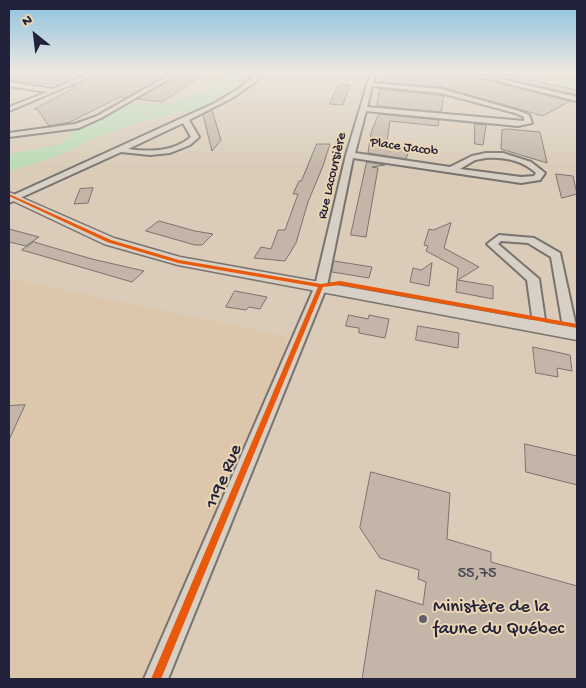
<!DOCTYPE html>
<html>
<head>
<meta charset="utf-8">
<style>
	body { margin:0 }
	#map { position:relative; width:586px; height:688px; overflow:hidden; background:#daccb9; font-family:"Gochi Hand",sans-serif }
	canvas { display:block }
	.frame { position:absolute; inset:0; border:10px solid #22223b; pointer-events:none }
	.north { position:absolute; left:10px; top:10px; width:50px; height:50px; -webkit-text-stroke:4px #ead6b4; paint-order:stroke; rotate:331deg; font-size:14px; font-weight:700; line-height:20px; text-align:center; color:#22223b }
	.north::after { content:''; display:block; margin:auto; width:18px; height:22px; background:#22223b; clip-path:polygon(50% 0,100% 100%,50% 72%,0 100%) }
</style>
</head>
<body>
<div id="map">
<canvas width="586" height="688"></canvas>
<div class="frame"></div>
<div class="north">N</div>
</div>
<script>
const g = document.querySelector('canvas').getContext('2d');
g.lineJoin = 'round';
function paint(path, color) {
  g.fillStyle = color;
  g.fill(path, 'evenodd');
}
function stroke(path, color, width, dash) {
  g.strokeStyle = color;
  g.lineWidth = width;
  g.lineCap = dash ? 'butt' : 'round';
  g.setLineDash(dash || []);
  g.stroke(path);
}
function label(font, color, halo, rows, align = 'center') {
  g.font = font + ' "Gochi Hand",sans-serif';
  g.lineWidth = 4;
  g.setLineDash([]);
  g.textBaseline = 'middle';
  g.strokeStyle = halo;
  g.fillStyle = color;
  for (const [text, x, y, turn = 0] of rows) {
    g.save();
    g.translate(x, y);
    g.rotate((+turn || 0) * Math.PI / 180);
    g.textAlign = isNaN(turn) ? turn : align;
    if (halo) g.strokeText(text, 0, 0);
    g.fillText(text, 0, 0);
    g.restore();
  }
}
paint(new Path2D(`
	M9 278 285 336 291 357 147 679H9Z`), '#ddc7ac');
paint(new Path2D(`
	M228 72 260 73 253 82 209 107 139 122 92 139 64 153 9 172V154L61 144 76 126 99 117 122 104H169L207 86 214 76 226 74Z
	M517 73 577 77V86Z`), '#bbdbb6');
const building = new Path2D(`
	M28 72H54L79 75V72H90L57 85 9 80Z
	M103 72H172L125 98 120 97 70 122 49 126 38 110 34 109 76 87H71Z
	M383 72H443L473 79 477 78 570 101 543 116 442 87 382 82Z
	M493 72 577 90V95L487 74Z
	M182 74 200 75 192 81H194L191 83 162 102 137 99Z
	M339 84 350 85 343 105 330 104Z
	M380 89 444 96 441 112 377 106Z
	M212 110 221 140 212 151 203 115Z
	M379 114 439 120 438 126 390 121 386 147 409 150 406 159 368 153 371 133Z
	M475 124 486 125 483 145 475 144Z
	M507 129 540 132 547 163 501 149 502 130Z
	M317 144H330L323 166 308 202 296 243 285 261 254 258 261 247 271 249 278 230H285L298 194H293L299 181H301Z
	M367 162 385 165 372 167 378 168 366 237 351 235Z
	M556 174 573 176 577 194 562 198Z
	M93 188 88 203 74 204 80 189Z
	M159 221 195 231 213 234 202 245H195L146 231Z
	M451 223 444 248 479 267 458 280 493 286V299L456 292 458 268 426 251 428 246 424 245 429 229 433 230Z
	M9 229 39 237 26 246 9 242Z
	M34 242 92 259 144 271 132 282 22 250Z
	M334 261 372 267 369 278 332 272Z
	M432 263 429 286 410 282 413 268 421 270Z
	M235 291 267 297 260 309 249 307 246 310 226 307Z
	M349 315 368 319 369 315 389 319 385 338 359 333V328L346 326Z
	M418 326 459 333 458 348 416 340Z
	M533 347 570 355 572 371 557 368 558 377 536 373Z
	M25 405 9 440V406Z
	M525 444 577 456V485L526 472Z
	M371 472 450 493 447 539 491 552V562L577 586V679H362L376 590 423 605 426 582 418 579 419 570 380 558 360 528Z`);
paint(building, '#c3b6a8');
stroke(building, '#79736f', 1);
const minor = new Path2D(`
	M18 72H26L9 78V74Z
	M94 72H101L9 111V107L47 92 9 86V82L53 89Z
	M175 72H181L101 118 79 128 9 137V133L75 124 97 116Z
	M258 72H264L255 82 232 98 189 120 199 137 190 145 170 153 150 155 121 152 9 203V197L215 103 240 88ZM183 123 191 137C173 152 151 152 128 149Z
	M371 72H376L373 83 441 89 519 111 529 115 532 123 518 126 366 111 355 153 450 167 472 156 486 153H503L531 162 545 173 540 180 521 183 353 158 327 286 168 679H144L315 286 346 155ZM372 86 441 93 515 113 524 117V121L367 107ZM486 158C504 157 522 160 536 173L534 176 521 177 460 169 475 160Z
	M462 72H470L577 97V101Z
	M499 235 534 238 560 253 577 331 576 336H566L564 333 551 257 528 243 501 241 498 244 539 279 546 327 544 330H534L527 280 487 244Z`);
const tertiary = new Path2D(`
	M9 192 114 238 180 257 577 328V340L178 265 104 244 9 199Z`);
stroke(minor, '#79736f', 4);
stroke(tertiary, '#79736f', 3);
paint(minor, '#d8d0c4');
paint(tertiary, '#d8d0c4');
paint(new Path2D(`
	M9 194 111 240 179 260 321 284 340 281 577 324V328L340 285 323 287 161 679H151L318 287 178 263 107 242 9 196Z`), '#e8590c');
const sky = g.createLinearGradient(0, 0, 0, 168);
sky.addColorStop(0, '#8bc1e1');
sky.addColorStop(0.43, '#eee8e0');
sky.addColorStop(1, '#eee8e000');
g.fillStyle = sky;
g.fillRect(0, 0, 586, 168);
for (const [x, y, r, color] of [
	[423,619,5,"#625e67"]
]) {
  const dot = new Path2D();
  dot.arc(x, y, r, 0, 2 * Math.PI);
  g.fillStyle = color;
  g.fill(dot);
  stroke(dot, '#ead6b4', 2);
}
label('14px', '#22223b', '#ead6b4', [
	["Place Jacob",404,148,8],
	["Rue Lacoursière",333,176,-77]
]);
label('16px', '#4b4857', null, [
	["55,75",477,575]
]);
label('19px', '#22223b', '#ead6b4', [
	["119e Rue",225,477,-67]
]);
label('19px', '#22223b', '#ead6b4', [
	["Ministère de la",433,608],
	["faune du Québec",433,630]
], 'left');
</script>
</body>
</html>
